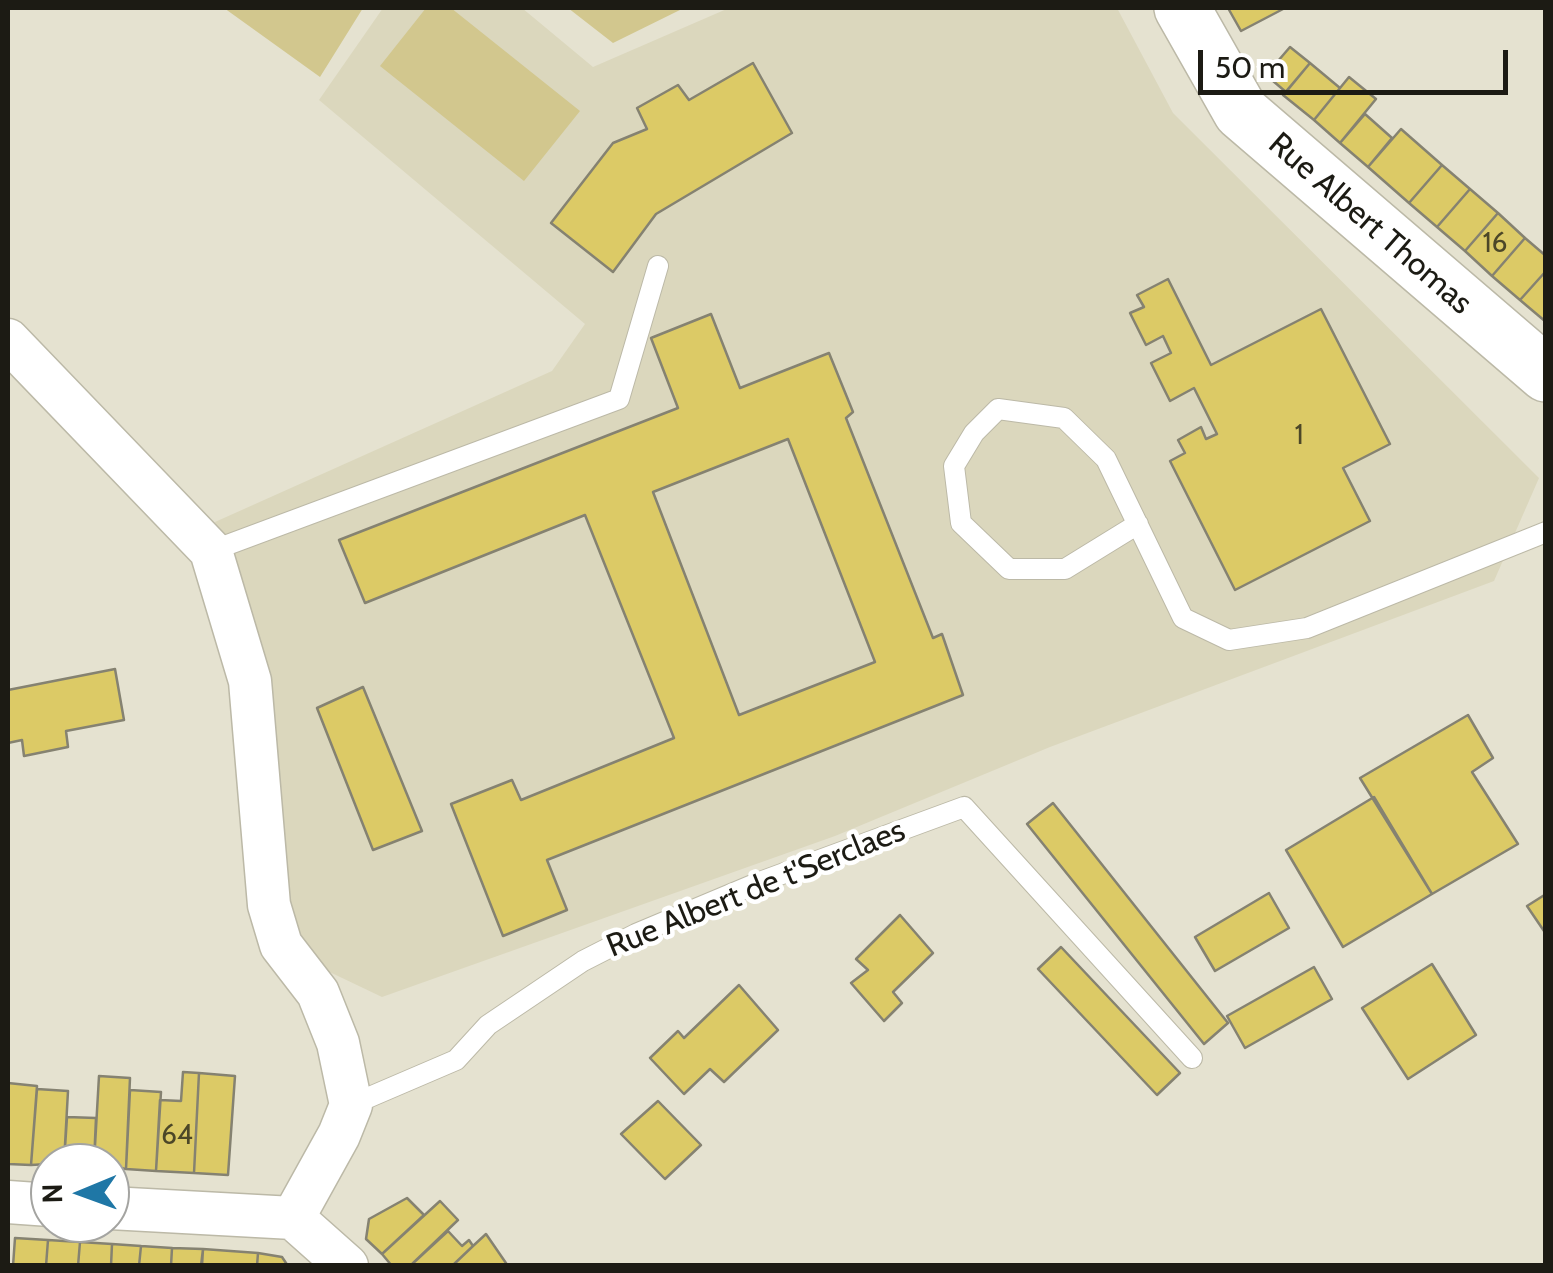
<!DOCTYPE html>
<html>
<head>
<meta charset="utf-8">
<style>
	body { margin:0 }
	#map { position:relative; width:1553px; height:1273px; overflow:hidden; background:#e5e2d0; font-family:Cabin,sans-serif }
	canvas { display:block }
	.frame { position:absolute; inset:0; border:10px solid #1c1b14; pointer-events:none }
	.north { position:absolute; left:30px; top:1143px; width:100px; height:100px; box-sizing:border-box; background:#fff; border:2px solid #a4a4a1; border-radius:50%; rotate:269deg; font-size:28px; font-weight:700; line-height:40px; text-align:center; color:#1c1b14 }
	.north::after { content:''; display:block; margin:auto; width:35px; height:45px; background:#1f77a6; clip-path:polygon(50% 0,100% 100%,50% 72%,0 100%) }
	.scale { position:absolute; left:1198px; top:50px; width:310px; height:45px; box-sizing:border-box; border:5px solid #1c1b14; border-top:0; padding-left:12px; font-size:30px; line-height:35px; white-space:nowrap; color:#1c1b14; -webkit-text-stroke:8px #fff; paint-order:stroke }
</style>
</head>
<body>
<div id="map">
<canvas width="1553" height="1273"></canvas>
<div class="frame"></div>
<div class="north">N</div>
<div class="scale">50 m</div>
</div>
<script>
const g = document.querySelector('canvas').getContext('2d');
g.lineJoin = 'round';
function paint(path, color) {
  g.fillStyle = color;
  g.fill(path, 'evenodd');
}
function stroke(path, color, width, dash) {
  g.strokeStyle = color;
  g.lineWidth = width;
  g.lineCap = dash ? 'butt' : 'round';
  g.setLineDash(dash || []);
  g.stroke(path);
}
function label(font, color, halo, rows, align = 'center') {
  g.font = font + ' Cabin,sans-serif';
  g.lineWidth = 9;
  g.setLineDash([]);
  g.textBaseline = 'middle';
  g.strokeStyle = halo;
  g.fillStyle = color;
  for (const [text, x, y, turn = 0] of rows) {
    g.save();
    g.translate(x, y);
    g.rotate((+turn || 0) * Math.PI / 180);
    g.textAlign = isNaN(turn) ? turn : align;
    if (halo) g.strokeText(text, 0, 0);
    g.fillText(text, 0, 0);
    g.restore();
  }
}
paint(new Path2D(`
	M383 8H522L593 67 729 8H1117L1173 113 1539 478 1494 581 1050 747 835 836 382 997 317 966 283 919 250 681 215 522 552 371 585 324 319 100Z`), '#dbd7bd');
paint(new Path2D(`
	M224 8H363L320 77Z
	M426 8H451L580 111 524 181 380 66Z
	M568 8H684L613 43Z`), '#d2c78e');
const building = new Path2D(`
	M1228 8H1285L1241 31Z
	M1290 47 1310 63 1286 92 1266 75Z
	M753 63 792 133 656 214 613 272 551 223 613 143 647 129 637 108 678 85 689 100Z
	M1310 63 1340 88 1314 120 1283 95Z
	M1349 77 1376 99 1340 143 1314 120Z
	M1365 114 1392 138 1368 167 1340 143Z
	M1401 129 1442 165 1409 203 1368 167Z
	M1442 165 1470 189 1437 227 1409 203Z
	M1470 189 1498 213 1465 251 1437 227Z
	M1498 213 1525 238 1492 276 1465 251Z
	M1525 238 1546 256V271L1520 300 1492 276Z
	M1546 271V322L1520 300Z
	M1168 279 1211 365 1321 309 1390 444 1343 468 1370 521 1235 590 1170 461 1185 453 1178 440 1201 427 1206 439 1217 434 1194 388 1170 401 1151 363 1171 353 1163 336 1146 345 1130 313 1144 307 1137 295Z
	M711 314 740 388 829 353 853 412 846 418 933 638 942 634 963 695 547 860 567 910 503 936 451 804 512 780 521 800 674 738 585 515 365 603 339 540 678 408 651 338ZM788 439 875 662 739 715 653 492Z
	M115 669 124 720 66 731 68 747 24 756 22 740 8 743V690Z
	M363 687 422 831 373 850 317 708Z
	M1468 715 1493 758 1472 772 1518 844 1432 894 1360 778Z
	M1374 797 1432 894 1343 947 1286 850Z
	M1053 803 1228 1023 1204 1044 1027 824Z
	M1269 893 1289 928 1215 971 1195 937Z
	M1546 894V934L1527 906Z
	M900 915 933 953 893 992 902 1003 884 1021 851 983 868 970 856 959Z
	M1061 947 1180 1073 1157 1095 1038 969Z
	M1432 964 1476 1035 1408 1079 1362 1008Z
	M1314 967 1332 999 1245 1048 1227 1016Z
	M739 985 778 1030 724 1082 710 1069 684 1094 650 1058 678 1031 684 1038Z
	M183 1072 199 1073 194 1173 156 1171 160 1100 181 1101Z
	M199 1073 235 1076 228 1175 194 1173Z
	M99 1076 130 1078 126 1169 94 1163Z
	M8 1083 37 1086 31 1165 8 1164Z
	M37 1089 68 1091 64 1163 31 1165Z
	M130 1090 161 1092 156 1171 126 1169Z
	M658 1101 701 1145 665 1179 621 1134Z
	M67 1117 96 1118 94 1163H64Z
	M407 1198 424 1215 382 1254 366 1239 369 1219Z
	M440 1201 458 1220 410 1266H392L382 1254Z
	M448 1231 462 1246 469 1240 473 1246 452 1266H410Z
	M486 1234 508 1266H452L473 1246Z
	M15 1238 48 1240 46 1266H13Z
	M48 1240 80 1242 78 1266H46Z
	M80 1242 112 1244 111 1266H78Z
	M112 1244 141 1246 139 1266H111Z
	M141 1246 172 1248 171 1266H139Z
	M172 1248 203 1249 201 1266H171Z
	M203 1249 258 1253 257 1266H202Z
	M258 1253 282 1257 288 1266H257Z`);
paint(building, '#dcca66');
stroke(building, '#858271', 2.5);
const lane = new Path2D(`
	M1138 524 1065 569H1009L961 523 954 466 974 433 998 409 1064 418 1106 459 1183 618 1229 640 1307 628 1546 532
	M211 551 619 399 658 266
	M351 1105 456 1060 488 1025 583 961 636 934 760 882 964 807 1192 1058`);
const street = new Path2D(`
	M8 340 211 551 250 681 269 905 281 945 318 993 338 1043 351 1105 339 1135 293 1218
	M8 1202 50 1205
	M110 1208 293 1218 347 1266`);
const secondary = new Path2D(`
	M1182 8 1241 112 1546 374`);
stroke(lane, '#bcb9a7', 22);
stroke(street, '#bcb9a7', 45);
stroke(secondary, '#bcb9a7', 58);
stroke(lane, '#fff', 20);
stroke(street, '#fff', 42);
stroke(secondary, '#fff', 55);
label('28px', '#4c4728', null, [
	["16",1495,244],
	["1",1299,436],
	["64",177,1136]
]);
label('32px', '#1c1b14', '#fff', [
	["Rue Albert Thomas",1370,224,41],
	["Rue Albert de t'Serclaes",756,889,-22]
]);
</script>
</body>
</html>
